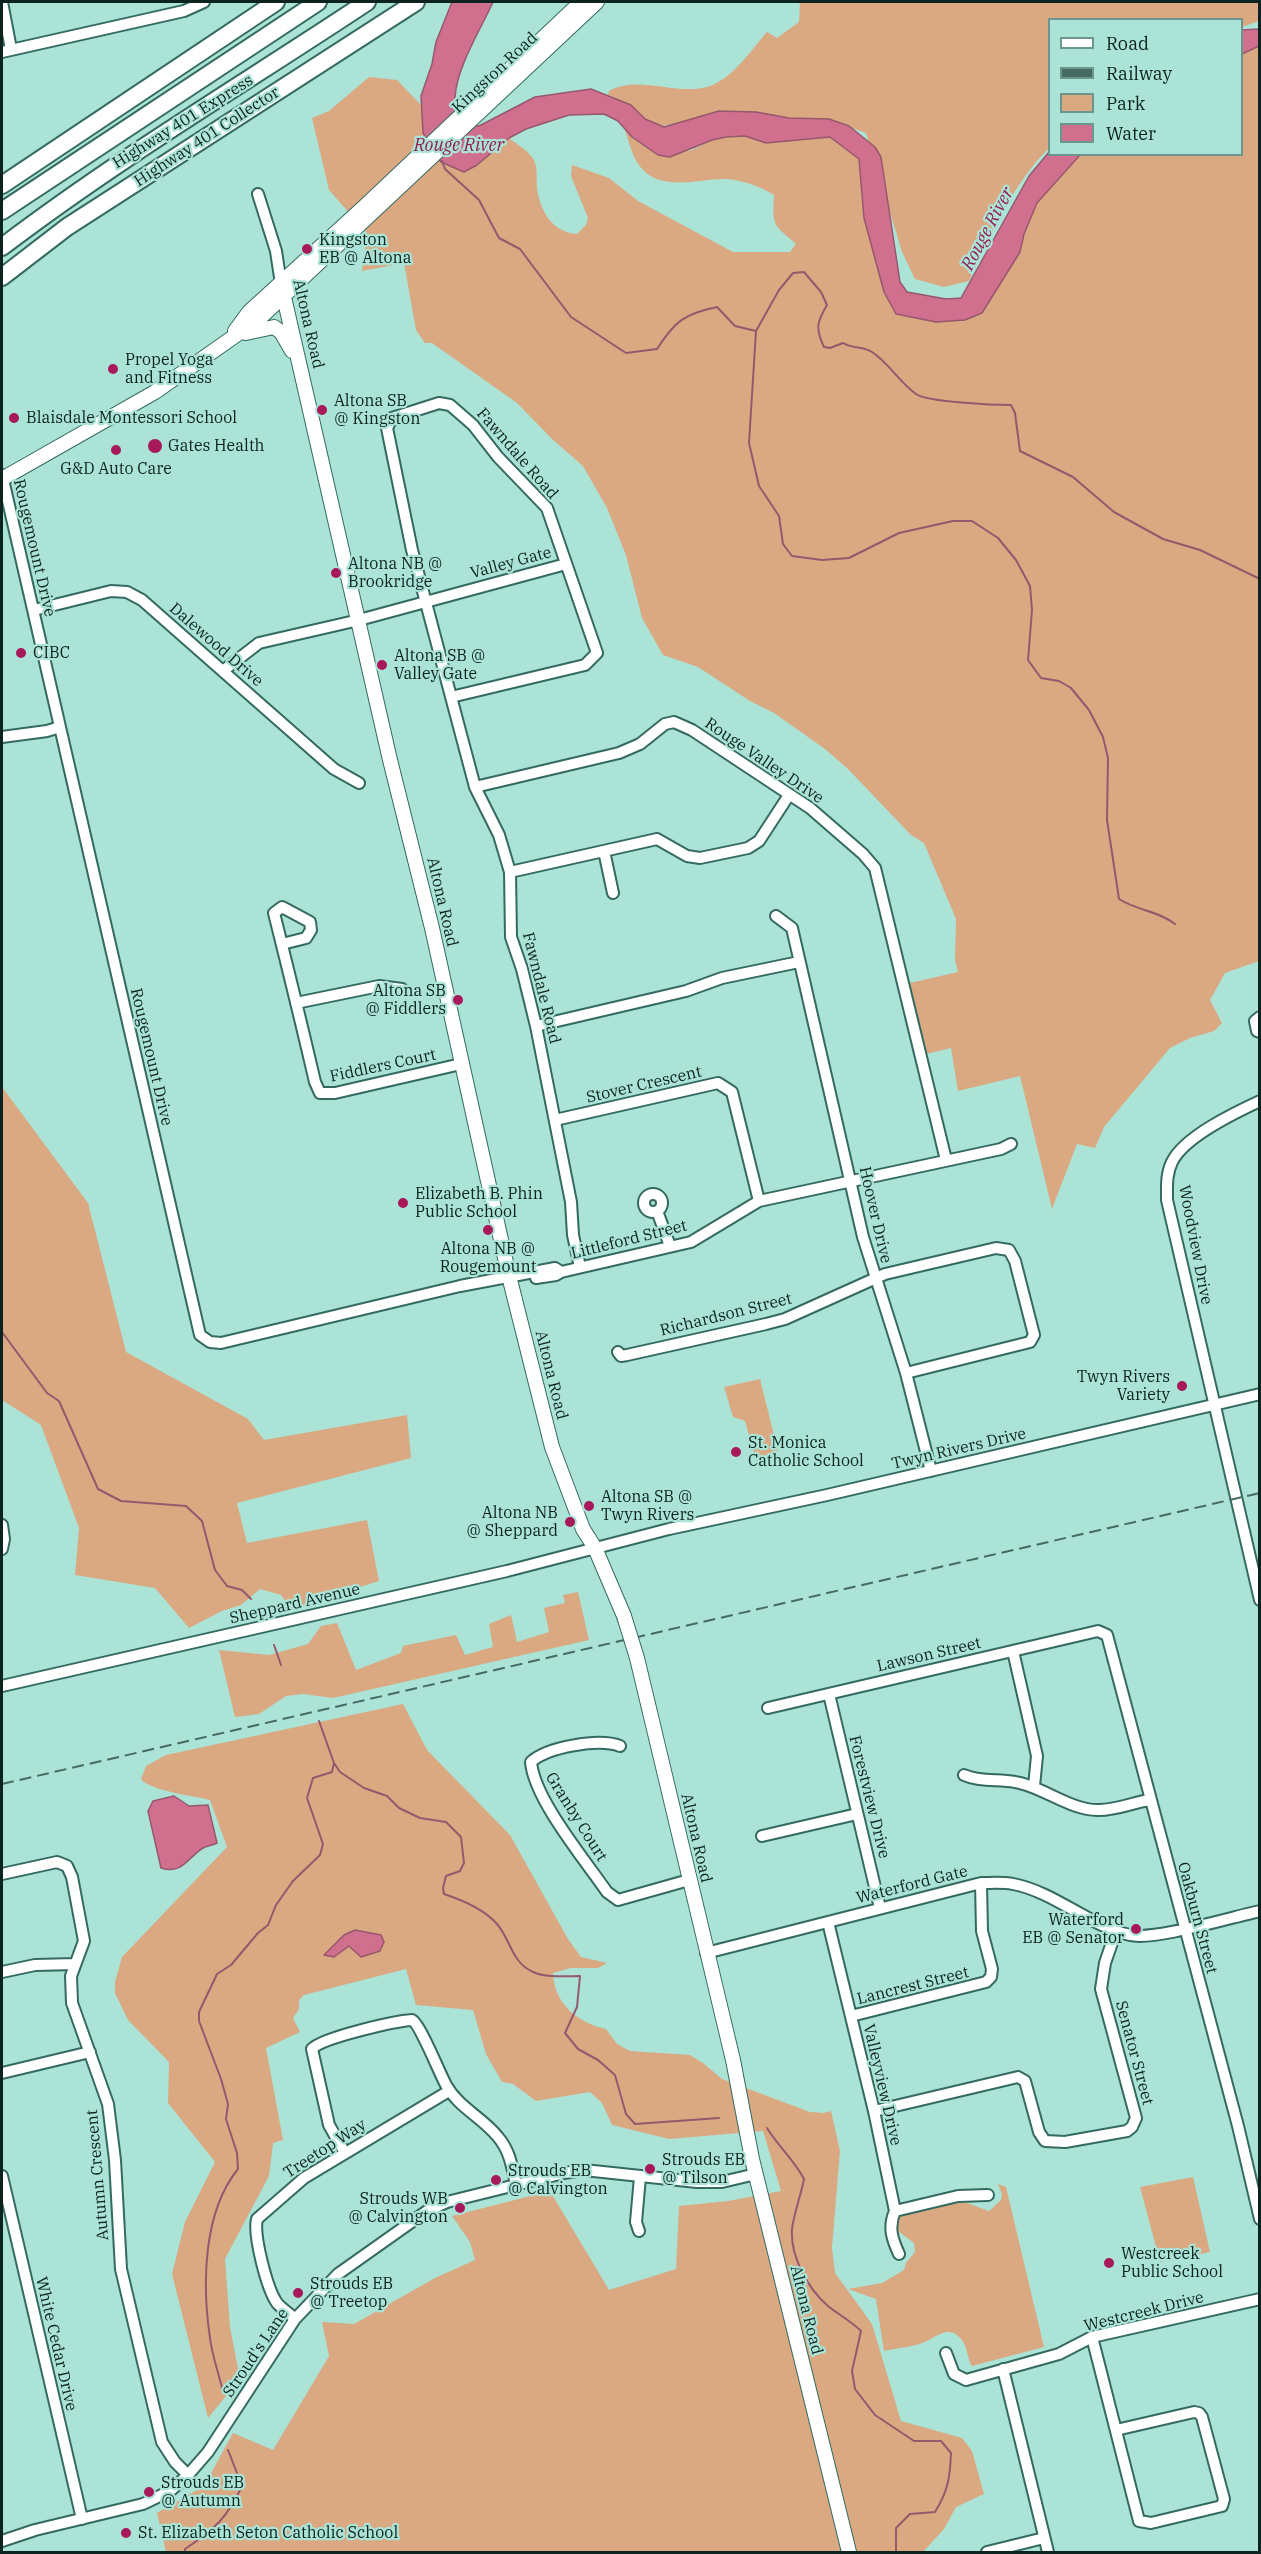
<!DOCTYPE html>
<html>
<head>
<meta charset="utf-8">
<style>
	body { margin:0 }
	#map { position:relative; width:1261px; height:2554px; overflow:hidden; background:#abe3d7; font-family:"IBM Plex Serif",serif }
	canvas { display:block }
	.frame { position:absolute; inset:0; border:3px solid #0c231f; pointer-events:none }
	.legend { position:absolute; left:1048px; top:18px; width:195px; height:138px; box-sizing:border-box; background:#abe3d7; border:2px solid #6b968d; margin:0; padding:8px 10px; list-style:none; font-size:18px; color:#0c231f }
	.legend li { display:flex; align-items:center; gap:12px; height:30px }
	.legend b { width:30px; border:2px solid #6b968d }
</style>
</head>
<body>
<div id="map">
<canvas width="1261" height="2554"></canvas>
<div class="frame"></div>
<ul class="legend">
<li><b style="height:8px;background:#fff"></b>Road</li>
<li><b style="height:8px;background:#476a63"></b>Railway</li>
<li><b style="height:16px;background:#daa981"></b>Park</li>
<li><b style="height:16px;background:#d16f8f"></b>Water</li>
</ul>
</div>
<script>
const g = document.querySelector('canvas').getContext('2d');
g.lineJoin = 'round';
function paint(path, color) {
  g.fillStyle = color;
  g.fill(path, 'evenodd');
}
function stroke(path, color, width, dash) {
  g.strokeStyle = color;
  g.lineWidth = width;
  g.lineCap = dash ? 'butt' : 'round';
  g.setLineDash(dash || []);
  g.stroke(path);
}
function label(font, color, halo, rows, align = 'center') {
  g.font = font + ' "IBM Plex Serif",serif';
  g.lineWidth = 4.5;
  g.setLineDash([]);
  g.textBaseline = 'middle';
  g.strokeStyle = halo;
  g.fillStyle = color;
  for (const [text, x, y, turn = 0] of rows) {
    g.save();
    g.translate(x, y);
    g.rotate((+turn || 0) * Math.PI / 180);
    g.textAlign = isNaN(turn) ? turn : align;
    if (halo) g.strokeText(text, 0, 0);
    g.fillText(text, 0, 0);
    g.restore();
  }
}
paint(new Path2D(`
	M800 2H1259V21L1242 27V20H1050L1049 148C1012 185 992 233 969 281L944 287 915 279 902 252 866 133 827 119 789 118 756 112 659 126 645 119 631 105 608 95 609 91C639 74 678 97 710 86 733 78 751 50 767 32L777 38 799 22Z
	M1259 46V961L1225 973 1210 1000 1222 1023 1214 1031 1190 1038 1170 1048 1104 1127 1095 1148 1077 1144 1052 1209 1020 1076 958 1091 951 1048 926 1054 910 983 958 972 955 960 956 919 924 843 911 835 848 769 825 749 774 713 750 701 698 667 663 655 642 618 626 555 607 508 583 466 552 439 517 403 432 343H425L416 330 404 263 362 271 367 233 329 190 312 118 329 111 369 77 397 80 422 106 423 133 477 165 509 138C516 144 526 149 531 156 539 165 536 178 537 189 541 212 552 232 577 234L586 225 588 218 571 176 572 165 609 178 638 201 733 252H790L796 244C774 224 772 228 774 195 759 186 743 180 725 179 700 179 663 191 643 170 632 159 629 141 624 127L632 137 690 151 712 140 726 137 745 136 766 143 830 137 859 159 864 218 884 292 896 314 936 322 1020 252 1024 234 1037 203 1080 155 1242 154V54Z
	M2 1087 88 1203 126 1352 248 1419 264 1440 407 1415 411 1458 237 1503 247 1543 367 1520 379 1581 291 1609 281 1595 260 1589 241 1605 222 1611 189 1628 155 1588 75 1575 79 1528 41 1425 2 1400Z
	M760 1379 778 1451 758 1467 745 1421 733 1417 724 1387Z
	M578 1592 589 1640 333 1698 303 1694 286 1696 259 1714 235 1717 219 1650 269 1655 308 1644 321 1626 337 1623 356 1670 401 1653 403 1646 456 1635 465 1655 493 1647 489 1624 511 1615 517 1642 549 1632 544 1608 565 1603 563 1595Z
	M403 1704 427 1750 510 1835 568 1939 581 1957 607 1963 598 1968H571L553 1973C554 2004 578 2023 606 2029L617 2044 630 2051 690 2055 703 2063 722 2079 810 2112 824 2113 831 2111 840 2151 832 2248 835 2273 872 2324 901 2421 962 2438 972 2451 984 2494 956 2507 944 2529 923 2552H166L157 2513 204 2486 233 2433 273 2450 329 2356 322 2322 354 2324 435 2278 475 2260 470 2242 452 2216 550 2191 609 2290 676 2269 679 2206 728 2201 781 2191 763 2131 669 2139 612 2125 602 2103 590 2092 536 2101 513 2084 502 2082 486 2054 473 2010 416 2005 406 1969 304 1995 299 2000V2009L293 2018 300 2032 266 2048 283 2140 273 2143 269 2176 225 2259 230 2327 240 2379 208 2418 172 2274 185 2222 215 2162 168 2103 169 2062 128 2020 115 1993V1982L122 1957 227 1847 210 1800C195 1796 150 1791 141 1779L146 1766 166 1755Z
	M1193 2177 1210 2252 1160 2262 1140 2187Z
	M998 2184 1006 2187 1044 2347 972 2366C967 2358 967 2345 961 2339 950 2325 938 2335 927 2341 915 2347 897 2348 884 2351L876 2299 848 2289 882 2283 904 2270 906 2263 915 2252 914 2243 898 2231 896 2226 901 2215 957 2202 967 2203 989 2211 1001 2200 1002 2194Z`), '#daa981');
const water = new Path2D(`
	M452 2H493C481 29 456 68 455 98 455 108 461 116 465 124L479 126 535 97 591 89 631 105 645 119 664 127 719 111 756 112 789 118 829 119 849 126 875 147 881 157 900 282 907 292 946 299 961 298 1029 176 1049 152 1050 154 1080 155 1037 203 1024 234 1020 252 982 313 965 320 936 322 896 314 884 292 864 218 859 159 830 137 766 143 745 136 726 137 712 140 670 157 658 155 632 137 618 121 604 114 569 115 526 129 509 138 477 165 464 172 441 162 423 133 421 96 432 64 436 42Z
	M1259 29V46L1242 54V30Z
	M174 1796 189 1806 208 1805 217 1843C213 1845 207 1846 203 1848 187 1858 182 1875 161 1868L148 1811 153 1801Z
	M355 1930 381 1935 384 1942 380 1951 361 1957 349 1946 334 1957 324 1955 344 1935Z`);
paint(water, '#d16f8f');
stroke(water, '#96586d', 1.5);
stroke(new Path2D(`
	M442 161 445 169 479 200 499 238 520 249 571 317 626 353 657 349C675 321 684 314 717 307L735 326 756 331 779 290 793 273 804 272 821 292 827 305C817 322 815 328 824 347L830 348 843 343C853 349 863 346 872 352 889 363 899 382 916 394 926 402 995 405 1011 405L1015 413 1020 451 1073 477 1114 512 1163 539 1200 550 1260 579
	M756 331 749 443 759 486 779 516 783 544 792 556 822 560 849 558 899 533 953 521H972L998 538 1016 560 1030 586 1032 610 1028 660 1041 678 1059 681 1071 688 1089 710 1103 737 1108 758 1107 820 1119 899C1138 911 1159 911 1175 924
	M2 1332 47 1393 59 1401 98 1489 121 1501 186 1506 202 1521 215 1570 227 1586 242 1590 251 1599
	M274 1645 281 1665
	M319 1721 334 1763 340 1772 364 1788 387 1796 399 1808 420 1818 446 1822 461 1837 464 1863 460 1871 446 1876 443 1888 444 1894C462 1900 485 1910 497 1924 511 1940 511 1962 533 1972 546 1978 566 1976 580 1976L577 2007 565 2033 578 2049 598 2060 615 2075 626 2114 635 2124 719 2118
	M767 2128C778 2146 794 2160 804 2179 801 2195 794 2213 792 2229 790 2256 808 2289 828 2306 839 2315 851 2321 861 2331L852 2371 855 2389 875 2415 914 2441H941L951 2453C950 2478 948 2491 935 2512L910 2514 896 2528V2552
	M222 2388C218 2371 212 2355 210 2338 202 2284 203 2212 238 2169L237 2153 226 2119 228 2104 221 2079 199 2021V2012L217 1974 231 1965 258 1933 268 1925 276 1905 293 1881 320 1855 323 1844 307 1798 313 1778 332 1772 334 1763
	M185 2552V2549C215 2529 227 2518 242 2486L228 2450`), '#96586d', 2);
const minor = new Path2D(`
	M2 2 11 49
	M2 52 184 11 204 2
	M258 194 276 251 281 284
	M2 475 200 1335 210 1342 221 1343 460 1286 555 1268 561 1272
	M34 610 111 591 127 592 142 600 334 769 359 783
	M224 670 259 643 359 620 566 564
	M451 697 585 665 597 653 547 508 498 457 473 425 450 405 439 403 392 418 387 428 412 550 475 787 499 835 510 872 511 937 522 969 536 1026 571 1202 573 1235 580 1267
	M2 737 47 731 60 727
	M475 787 619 753 640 744 665 724 674 722 692 730 810 808 863 854 875 868 946 1160
	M604 851 613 893
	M510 872 657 839 687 856 700 858 748 848 759 841 789 795
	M776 916 792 928 863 1237 906 1373 931 1471
	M282 944 306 938 311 930 310 922 282 907 274 913C288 969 302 1026 315 1082L320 1093H335L461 1064
	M296 1003 379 986 402 989
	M1260 1017 1255 1021 1257 1031 1260 1032
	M536 1026 686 991 722 978 799 962
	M1260 1101C1234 1113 1184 1137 1172 1162 1166 1174 1167 1187 1167 1200L1260 1600
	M555 1120 718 1083 732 1092 759 1201
	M644 1203a9 9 0 1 1 18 0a9 9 0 1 1-18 0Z
	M657 1211 670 1246
	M536 1278 556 1275 561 1272 691 1242 759 1201 1001 1149 1011 1144
	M618 1352 621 1356 627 1355 766 1324 785 1319 885 1274 996 1248 1009 1250 1015 1261 1034 1335 1030 1342 906 1373
	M2 1525 4 1539 2 1549
	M1013 1651 1037 1756 1034 1786
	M2 1686 507 1571 669 1529 827 1495 1260 1394
	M829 1694 880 1908
	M768 1708 1098 1631 1107 1635 1238 2126 1260 2219
	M620 1746C599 1738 547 1747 531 1762 534 1799 585 1860 607 1892L618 1900 689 1880
	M964 1775C979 1782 998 1779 1015 1782 1042 1786 1071 1811 1099 1810 1116 1810 1132 1803 1149 1800
	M762 1836 857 1814
	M2 1874 57 1862 67 1866 72 1877 84 1941 71 1976 72 2003 108 2104 115 2160 121 2269 162 2442 175 2462 188 2475
	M828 1922 874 2111 895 2211C888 2227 892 2239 899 2254
	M706 1953 981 1883C991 1883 1003 1882 1013 1884 1055 1892 1089 1926 1130 1935 1153 1941 1232 1917 1260 1911
	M2 1972 35 1965 75 1964
	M851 2016 986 1982 991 1977 992 1969 982 1931 981 1883
	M2 2073 90 2052
	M874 2111 1018 2077 1025 2081 1039 2132 1045 2141 1065 2142 1127 2131 1132 2127 1136 2118 1101 1989 1105 1963 1116 1931
	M345 2153 329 2125 312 2049C321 2038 395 2021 412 2020 420 2024 439 2072 446 2085 459 2108 482 2117 498 2137 510 2151 512 2167 516 2184
	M2 2176 82 2519
	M895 2211 958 2196 988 2195
	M639 2231 636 2222 640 2177
	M295 2319C290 2314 282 2309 277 2303 267 2289 253 2235 257 2219L304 2178 449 2091
	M1092 2337 1139 2521 1151 2523 1222 2506 1224 2499 1202 2417 1199 2413 1194 2412 1116 2430
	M946 2353 954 2374 966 2380 1059 2354 1092 2337 1260 2299
	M1003 2369 1048 2552
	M2 2541 35 2530 143 2504 170 2491 188 2475 208 2452 295 2319 338 2274 427 2211 447 2202 564 2173 584 2170 697 2182H722L756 2174
	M987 2552 1044 2538`);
const major = new Path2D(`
	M281 284 390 760 432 928 509 1276 552 1447 583 1529 595 1548 624 1616
	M235 331 249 312 364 207 581 2
	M246 333 274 327 281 332 292 351
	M2 479 155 392 259 319 597 2
	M637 1658 733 2060 752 2159 849 2552`);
const highway = new Path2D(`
	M2 185 276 2
	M2 211 318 2
	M2 247C119 158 245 83 367 2
	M2 277 67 227 416 2`);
stroke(minor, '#346a60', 14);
stroke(major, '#346a60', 16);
stroke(highway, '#346a60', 20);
stroke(minor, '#fff', 10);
stroke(major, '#fff', 14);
stroke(highway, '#fff', 16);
stroke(new Path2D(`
	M2 1784 1260 1493`), '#476a63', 2, [12, 6]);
const majorBridge = new Path2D(`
	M624 1616 637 1658`);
stroke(majorBridge, '#346a60', 16, []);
stroke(majorBridge, '#fff', 14);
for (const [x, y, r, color] of [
	[307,249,6,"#a7195a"],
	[113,369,6,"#a7195a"],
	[322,410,6,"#a7195a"],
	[14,418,6,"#a7195a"],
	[155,446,8,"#a7195a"],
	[116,450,6,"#a7195a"],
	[336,573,6,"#a7195a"],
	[21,653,6,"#a7195a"],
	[382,665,6,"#a7195a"],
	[458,1000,6,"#a7195a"],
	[403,1203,6,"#a7195a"],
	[488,1230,6,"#a7195a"],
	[1182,1386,6,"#a7195a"],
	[736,1452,6,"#a7195a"],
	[589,1506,6,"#a7195a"],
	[570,1522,6,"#a7195a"],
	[1136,1929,6,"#a7195a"],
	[650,2169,6,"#a7195a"],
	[496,2180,6,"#a7195a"],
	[460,2208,6,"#a7195a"],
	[1109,2263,6,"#a7195a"],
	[298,2293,6,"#a7195a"],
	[149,2492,6,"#a7195a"],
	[126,2533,6,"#a7195a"]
]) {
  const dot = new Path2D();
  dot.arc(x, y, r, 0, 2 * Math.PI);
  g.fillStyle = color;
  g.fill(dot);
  stroke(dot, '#abe3d7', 2);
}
label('16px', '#0c231f', '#abe3d7', [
	["Kingston Road",495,73,-43],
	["Highway 401 Express",183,122,-32],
	["Highway 401 Collector",207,137,-33],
	["Altona Road",308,324,77],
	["Fawndale Road",517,454,49],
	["Rougemount Drive",34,548,77],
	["Valley Gate",511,563,-15],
	["Dalewood Drive",216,645,41],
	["Rouge Valley Drive",764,761,34],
	["Altona Road",442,902,77],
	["Fawndale Road",541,988,76],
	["Rougemount Drive",151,1057,77],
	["Fiddlers Court",383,1066,-12],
	["Stover Crescent",644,1085,-13],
	["Hoover Drive",875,1215,77],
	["Littleford Street",629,1240,-14],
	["Woodview Drive",1195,1245,79],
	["Richardson Street",726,1315,-14],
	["Altona Road",551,1375,76],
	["Twyn Rivers Drive",959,1449,-13],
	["Sheppard Avenue",295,1604,-13],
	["Lawson Street",929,1655,-13],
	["Forestview Drive",869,1797,76],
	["Granby Court",576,1817,58],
	["Altona Road",696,1838,77],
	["Waterford Gate",912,1885,-14],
	["Oakburn Street",1197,1918,75],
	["Lancrest Street",913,1986,-14],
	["Senator Street",1134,2053,75],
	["Valleyview Drive",882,2085,77],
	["Treetop Way",325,2149,-33],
	["Autumn Crescent",98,2175,-95],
	["Altona Road",806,2310,76],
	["Westcreek Drive",1144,2312,-14],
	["White Cedar Drive",56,2344,77],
	["Stroud's Lane",256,2353,-56]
]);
label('16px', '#0c231f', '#abe3d7', [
	["Kingston",319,240],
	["EB @ Altona",319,258],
	["Propel Yoga",125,360],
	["and Fitness",125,378],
	["Altona SB",334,401],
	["@ Kingston",334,419],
	["Blaisdale Montessori School",26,418],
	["Gates Health",168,446],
	["G&D Auto Care",116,469,"center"],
	["Altona NB @",348,564],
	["Brookridge",348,582],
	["CIBC",33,653],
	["Altona SB @",394,656],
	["Valley Gate",394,674],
	["Altona SB",446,991,"right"],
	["@ Fiddlers",446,1009,"right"],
	["Elizabeth B. Phin",415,1194],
	["Public School",415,1212],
	["Altona NB @",488,1249,"center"],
	["Rougemount",488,1267,"center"],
	["Twyn Rivers",1170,1377,"right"],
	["Variety",1170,1395,"right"],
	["St. Monica",748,1443],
	["Catholic School",748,1461],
	["Altona SB @",601,1497],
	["Twyn Rivers",601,1515],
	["Altona NB",558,1513,"right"],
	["@ Sheppard",558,1531,"right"],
	["Waterford",1124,1920,"right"],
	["EB @ Senator",1124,1938,"right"],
	["Strouds EB",662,2160],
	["@ Tilson",662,2178],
	["Strouds EB",508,2171],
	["@ Calvington",508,2189],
	["Strouds WB",448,2199,"right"],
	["@ Calvington",448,2217,"right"],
	["Westcreek",1121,2254],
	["Public School",1121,2272],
	["Strouds EB",310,2284],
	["@ Treetop",310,2302],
	["Strouds EB",161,2483],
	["@ Autumn",161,2501],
	["St. Elizabeth Seton Catholic School",138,2533]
], 'left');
label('italic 18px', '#941f51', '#abe3d7', [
	["Rouge River",459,146],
	["Rouge River",988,229,-62]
]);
</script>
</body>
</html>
